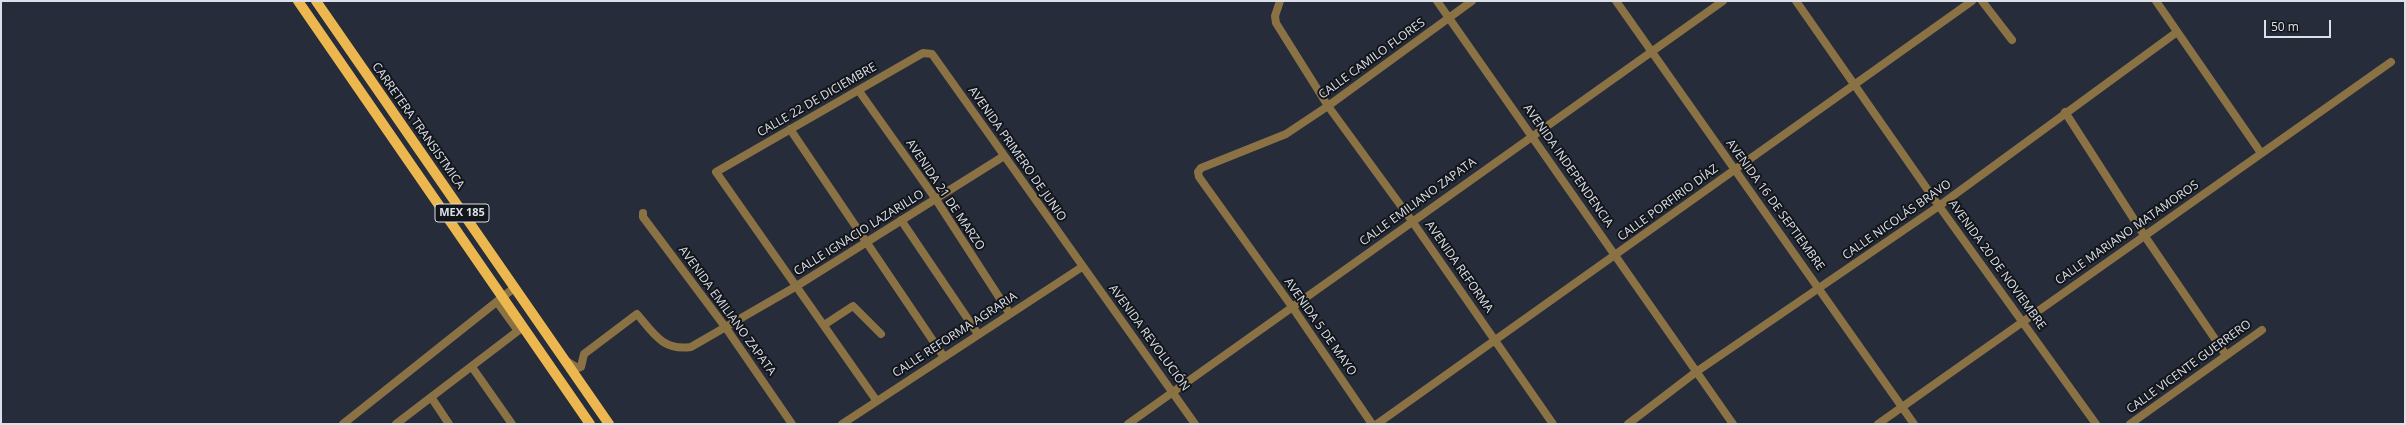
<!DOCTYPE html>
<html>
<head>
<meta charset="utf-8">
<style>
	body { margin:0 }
	#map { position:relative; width:2406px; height:425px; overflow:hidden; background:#262c39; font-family:"Open Sans",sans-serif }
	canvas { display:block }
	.frame { position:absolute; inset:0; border:2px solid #dce0e9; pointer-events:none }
	.scale { position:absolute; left:2264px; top:20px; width:67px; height:18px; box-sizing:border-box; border:2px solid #dce0e9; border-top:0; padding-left:5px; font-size:12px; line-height:14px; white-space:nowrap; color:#dce0e9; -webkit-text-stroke:3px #12151a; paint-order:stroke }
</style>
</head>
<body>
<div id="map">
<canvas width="2406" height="425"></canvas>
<div class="frame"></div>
<div class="scale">50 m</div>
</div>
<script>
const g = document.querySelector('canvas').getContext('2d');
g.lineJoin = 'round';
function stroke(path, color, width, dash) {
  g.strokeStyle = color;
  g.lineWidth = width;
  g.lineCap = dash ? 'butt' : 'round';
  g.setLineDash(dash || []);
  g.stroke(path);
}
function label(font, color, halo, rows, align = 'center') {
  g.font = font + ' "Open Sans",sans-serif';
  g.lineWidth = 4;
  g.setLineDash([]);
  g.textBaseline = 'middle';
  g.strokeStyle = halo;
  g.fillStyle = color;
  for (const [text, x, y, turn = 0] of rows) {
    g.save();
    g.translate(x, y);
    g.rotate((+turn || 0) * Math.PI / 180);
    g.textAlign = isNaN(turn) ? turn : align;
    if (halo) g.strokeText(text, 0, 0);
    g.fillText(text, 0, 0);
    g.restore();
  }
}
stroke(new Path2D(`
	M1280 1 1275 16 1276 23 1328 106 1412 221 1553 424
	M1437 1 1733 424
	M1616 1 1914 424
	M1796 1 1939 206 2096 424
	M1982 1 2012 40
	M2156 1 2261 153
	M859 91 935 198 1010 314
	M2065 112 2144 235 2226 355
	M790 129 944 357
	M643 213V217L726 328 792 424
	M901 220 978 334
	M497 302 518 331
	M824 325 853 306 881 334
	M566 361 578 368 581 367 584 354 637 314C654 334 663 351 691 347L795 287 1004 156
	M472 367 512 424
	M431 397 449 424
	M876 400 716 172 923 53 932 54 1195 424
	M343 424 514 288
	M396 424 523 327
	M842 424 1082 267
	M1128 424 1723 1
	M1372 424 1293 308 1199 177 1198 172 1201 168 1286 134 1328 106 1472 1
	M1377 424 1972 1
	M1628 424 1696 372 1939 206 2177 32
	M1878 424 2391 62
	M2130 424 2262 330`), '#8b7244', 8);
stroke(new Path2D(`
	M298 1 590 424
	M316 1 609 424`), '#ebb74e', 10);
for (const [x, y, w] of [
	[462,213,54]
]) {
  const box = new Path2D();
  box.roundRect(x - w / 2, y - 9, w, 18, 3);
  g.fillStyle = '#12151a';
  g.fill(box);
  stroke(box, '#dce0e9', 1);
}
label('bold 11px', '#dce0e9', null, [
	["MEX 185",462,213]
]);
label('12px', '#dce0e9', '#12151a', [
	["CALLE CAMILO FLORES",1372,59,-36],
	["CALLE 22 DE DICIEMBRE",817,100,-30],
	["CARRETERA TRANSISTMICA",418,126,55],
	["AVENIDA PRIMERO DE JUNIO",1017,154,55],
	["AVENIDA INDEPENDENCIA",1568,166,55],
	["AVENIDA 21 DE MARZO",945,195,56],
	["CALLE EMILIANO ZAPATA",1418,202,-36],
	["CALLE PORFIRIO DÍAZ",1668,203,-36],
	["AVENIDA 16 DE SEPTIEMBRE",1775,205,54],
	["CALLE NICOLÁS BRAVO",1897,220,-35],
	["CALLE IGNACIO LAZARILLO",859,233,-32],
	["CALLE MARIANO MATAMOROS",2127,233,-35],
	["AVENIDA 20 DE NOVIEMBRE",1997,265,54],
	["AVENIDA REFORMA",1459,267,55],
	["AVENIDA EMILIANO ZAPATA",727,311,54],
	["AVENIDA 5 DE MAYO",1320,327,55],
	["CALLE REFORMA AGRARIA",955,335,-33],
	["AVENIDA REVOLUCIÓN",1149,338,54],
	["CALLE VICENTE GUERRERO",2189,367,-36]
]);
</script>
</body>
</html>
